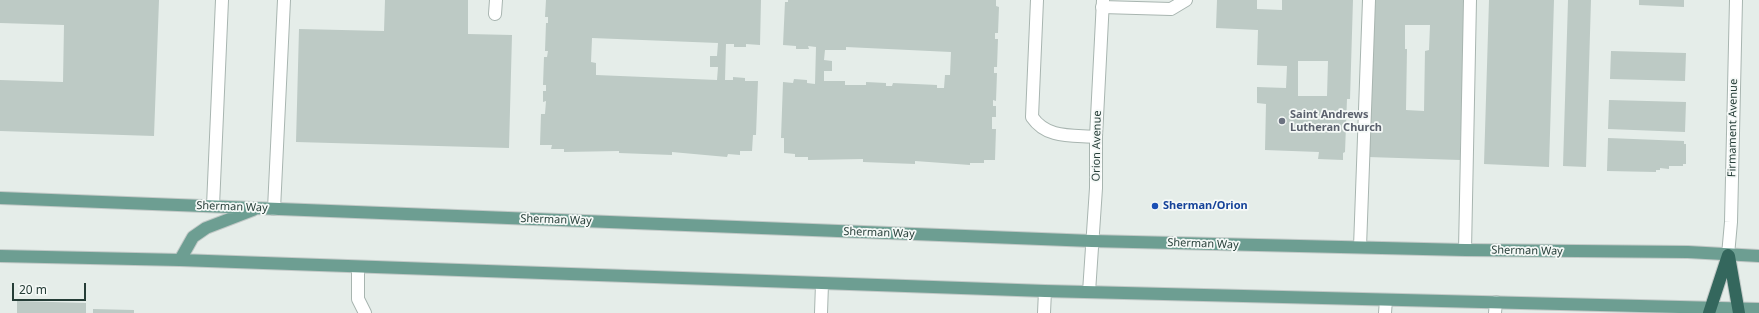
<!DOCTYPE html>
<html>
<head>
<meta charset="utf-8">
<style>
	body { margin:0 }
	#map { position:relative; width:1759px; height:313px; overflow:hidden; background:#e5ede9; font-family:"Noto Sans",sans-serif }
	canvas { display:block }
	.scale { position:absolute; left:12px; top:283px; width:74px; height:18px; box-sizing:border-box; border:2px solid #253d37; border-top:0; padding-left:5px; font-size:12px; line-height:14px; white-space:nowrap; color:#253d37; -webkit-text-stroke:3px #f5f9f7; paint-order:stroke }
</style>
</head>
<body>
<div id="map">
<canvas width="1759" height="313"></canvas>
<div class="scale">20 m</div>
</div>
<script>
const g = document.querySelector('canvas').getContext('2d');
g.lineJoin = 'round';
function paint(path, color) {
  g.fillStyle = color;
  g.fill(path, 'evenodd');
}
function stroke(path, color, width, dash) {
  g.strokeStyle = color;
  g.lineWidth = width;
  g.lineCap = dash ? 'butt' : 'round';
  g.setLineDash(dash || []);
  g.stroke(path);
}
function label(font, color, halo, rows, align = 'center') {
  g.font = font + ' "Noto Sans",sans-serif';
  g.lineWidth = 3.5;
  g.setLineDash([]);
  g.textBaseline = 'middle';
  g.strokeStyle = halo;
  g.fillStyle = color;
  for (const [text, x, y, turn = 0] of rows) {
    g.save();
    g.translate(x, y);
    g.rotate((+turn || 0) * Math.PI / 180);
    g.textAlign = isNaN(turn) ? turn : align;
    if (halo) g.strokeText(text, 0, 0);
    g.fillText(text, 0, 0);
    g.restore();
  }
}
paint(new Path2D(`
	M0 0H159L154 136 0 131V80L63 82 64 25 0 23Z
	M385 0H468V34L512 35 509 148 296 142 299 29 384 31Z
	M546 0H761L760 45 746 44V47H734V44H726L725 80H733V77L745 78V81H758L756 135H753L752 151H740V155L728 154 727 157 672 152V155L619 153V151L564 152V149H551L552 145H540L541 114H545L546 101 543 102V91H546V85H543L544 57H547L548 51H545L546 23H548V17H545ZM592 38 718 43 717 56H710V67H718L717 80 596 75V63L591 62Z
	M788 0H996V6L999 7 998 33H995V39H998L997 67H994V73H997L996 101 993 100V106H996V117H992V129H996L995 160H984V163H970V165L915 161V164L863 162V159L808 160V157H795V154L784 153V138H781L783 82 793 83 794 79 807 80V83L815 84 816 47 808 46 809 49H796V46L783 45 785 2H788ZM846 47 951 52 950 75H945L944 88H937V85L893 83 892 86H886V83L866 82V85H845V81H824V71H832V61L824 60 825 50H846Z
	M1217 0H1257V9L1282 10V0H1353L1350 99H1347L1345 152 1343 153V160L1318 159 1319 152 1265 150 1266 104 1257 103V87L1286 88 1287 66 1257 65 1258 30 1216 28ZM1298 61H1328L1327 96H1298Z
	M1372 0H1465L1460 160 1368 157ZM1405 25H1430L1429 50 1425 51 1424 111 1406 110 1407 49H1405Z
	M1489 0H1554L1549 167 1484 164Z
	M1568 0H1591L1586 167 1563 166Z
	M1639 0H1684V7L1639 5Z
	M1611 51 1686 53 1685 81 1610 79Z
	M1609 100 1686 102 1685 132 1608 129Z
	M1608 138 1684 141V144H1686V164H1683V166H1669V169L1660 168V170H1656V172L1607 171Z
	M17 301 86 303V313H17Z
	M93 309 134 310V313H93Z`), '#bdcac5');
const service = new Path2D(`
	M1102 7 1171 9 1186 0
	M495 14 496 0
	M213 206 222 0
	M274 209 284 0
	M1360 247 1369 0
	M1465 250 1470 0
	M821 313 822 284
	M1495 313 1496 302`);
const minor = new Path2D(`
	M1037 0 1032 117C1047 139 1072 135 1096 137
	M1728 255 1731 222 1736 0
	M358 267V299L365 313
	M1044 313 1045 291
	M1385 313 1386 300`);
const tertiary = new Path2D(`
	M1089 292 1096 188V137L1103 0`);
const primary = new Path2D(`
	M0 198 1092 241 1465 250 1688 252 1759 256
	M0 256 180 260 1045 291 1759 309
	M180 260 193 237 206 228 253 210`);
const motorway = new Path2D(`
	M1729 256 1739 313
	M1709 313 1728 255`);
stroke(service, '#a8b5b0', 14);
stroke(minor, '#a8b5b0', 14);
stroke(tertiary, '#a8b5b0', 14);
stroke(primary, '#c2c9c7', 14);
stroke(motorway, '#c2c9c7', 14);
stroke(service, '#fff', 12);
stroke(minor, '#fff', 12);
stroke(tertiary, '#fff', 12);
stroke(primary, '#6d9e92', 12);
stroke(motorway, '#34675d', 12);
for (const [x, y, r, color] of [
	[1282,121,4,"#6b7280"],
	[1155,206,4,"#1a4fb4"]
]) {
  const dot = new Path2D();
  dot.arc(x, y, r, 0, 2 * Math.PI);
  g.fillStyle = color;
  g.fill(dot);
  stroke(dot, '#f5f9f7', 1.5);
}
label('bold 11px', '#5b616d', '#f5f9f7', [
	["Saint Andrews",1290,115],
	["Lutheran Church",1290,128]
], 'left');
label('11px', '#253d37', '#f5f9f7', [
	["Firmament Avenue",1733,128,-89],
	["Orion Avenue",1097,146,-89],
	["Sherman Way",232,207,2],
	["Sherman Way",556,220,2],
	["Sherman Way",879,233,2],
	["Sherman Way",1203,244,2],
	["Sherman Way",1527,251,1]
]);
label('bold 11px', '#164399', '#f5f9f7', [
	["Sherman/Orion",1163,206]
], 'left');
</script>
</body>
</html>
